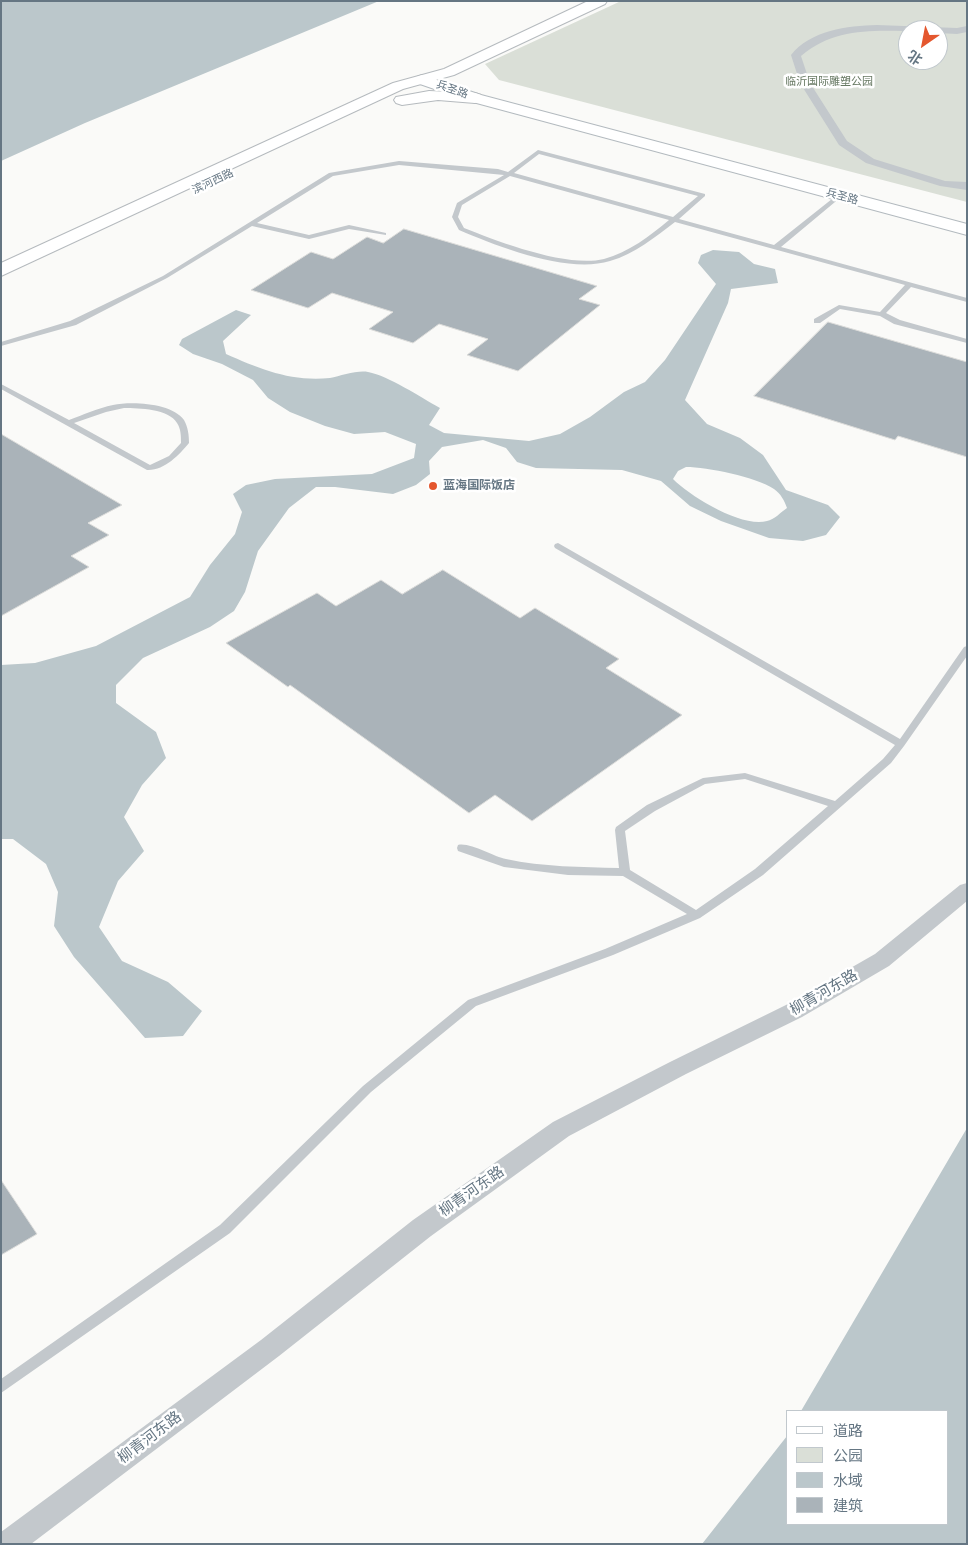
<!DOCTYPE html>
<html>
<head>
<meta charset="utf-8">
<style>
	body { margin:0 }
	#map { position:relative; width:968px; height:1545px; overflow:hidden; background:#fafaf8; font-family:"Varela Round","Noto Sans SC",sans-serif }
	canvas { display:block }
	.frame { position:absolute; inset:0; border:2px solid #657683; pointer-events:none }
	.legend { position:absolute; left:786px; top:1410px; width:162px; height:115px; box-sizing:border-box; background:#fff; border:1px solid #c1c8cd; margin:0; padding:6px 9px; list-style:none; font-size:15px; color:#657683 }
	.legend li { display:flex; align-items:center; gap:10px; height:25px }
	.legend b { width:25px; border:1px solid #c1c8cd }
	.north { position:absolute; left:898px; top:20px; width:50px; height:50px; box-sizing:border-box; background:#fff; border:1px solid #c1c8cd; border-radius:50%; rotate:213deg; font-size:14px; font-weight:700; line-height:20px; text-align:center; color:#657683 }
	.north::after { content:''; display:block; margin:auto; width:18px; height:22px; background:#e4572e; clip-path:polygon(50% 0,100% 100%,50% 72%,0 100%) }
</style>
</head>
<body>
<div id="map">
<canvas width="968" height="1545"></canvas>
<div class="frame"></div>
<ul class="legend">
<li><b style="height:6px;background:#fff"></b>道路</li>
<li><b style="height:14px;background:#dadfd7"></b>公园</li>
<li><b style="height:14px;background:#bbc7cb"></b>水域</li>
<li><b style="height:14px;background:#aab3b9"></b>建筑</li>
</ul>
<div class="north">北</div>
</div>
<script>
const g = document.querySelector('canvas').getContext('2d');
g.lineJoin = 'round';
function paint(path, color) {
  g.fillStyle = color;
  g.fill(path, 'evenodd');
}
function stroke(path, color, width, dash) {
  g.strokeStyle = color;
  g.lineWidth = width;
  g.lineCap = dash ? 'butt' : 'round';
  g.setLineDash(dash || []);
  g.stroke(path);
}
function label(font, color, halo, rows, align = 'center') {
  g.font = font + ' "Varela Round","Noto Sans SC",sans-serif';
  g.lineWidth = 5;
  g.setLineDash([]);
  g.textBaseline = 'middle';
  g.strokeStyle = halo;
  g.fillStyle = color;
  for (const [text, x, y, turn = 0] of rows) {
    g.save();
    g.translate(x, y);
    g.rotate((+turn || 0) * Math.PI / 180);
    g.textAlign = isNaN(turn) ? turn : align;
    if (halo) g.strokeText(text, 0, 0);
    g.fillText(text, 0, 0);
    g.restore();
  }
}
paint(new Path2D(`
	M621 1H967V202L499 80 485 64ZM908 30H938V60H908Z`), '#dadfd7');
paint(new Path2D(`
	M1 1H379L85 123 1 161Z
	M713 250 739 252 754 264 775 269 778 283 731 289 728 303 685 400 707 424 740 438 763 455 786 490 828 505 840 517 826 535 803 541 769 538 721 521 690 506 661 481 622 470 536 468 517 462 506 448 483 440 442 447 429 461 430 474 416 485 393 494 335 487H316L289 508 258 551 245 592 234 611 210 627 143 658 116 685V703L156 732 166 758 142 785 124 817 144 851 118 881 99 927 122 961 168 982 202 1011 183 1036 145 1038 74 957 54 926 58 892 46 864 13 839H1V665L35 663 96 646 190 597 210 565 235 534 242 512 233 494 246 485 275 479 372 474 414 458 416 444 385 432 354 434 325 426 290 412 268 398 253 380 222 364 193 354 179 345 182 339 236 310 251 315 223 341 226 354C260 369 291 382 330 378 341 376 357 370 368 372 389 376 420 397 440 408L429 425 444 433 529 441 560 434 590 417 624 392 645 382 665 360 716 284 698 263 701 255ZM686 467C707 467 756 477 774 489 781 494 784 500 787 508 781 512 774 520 767 521 742 528 691 497 673 479L678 471Z
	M967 1128V1544H702L787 1436V1524H947V1411H801Z`), '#bbc7cb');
const building = new Path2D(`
	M404 229 597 286 579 299 600 305 518 371 467 355 488 339 439 324 413 343 369 329 393 312 332 293 308 308 251 290 311 252 333 259 367 237 383 243Z
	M828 322 967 362V457L898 436 895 440 754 396Z
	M1 434 122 505 88 523 109 535 71 556 89 567 1 616Z
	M443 570 520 618 535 608 619 659 606 668 682 715 532 821 495 795 469 813 290 685 288 687 226 643 317 593 336 606 381 580 402 594Z
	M1 1180 37 1234 1 1255Z`);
paint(building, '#aab3b9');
stroke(building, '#dcdcda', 1);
const secondary = new Path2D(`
	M422 75 481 95 967 224V235L469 101 417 83 414 80 417 77Z`);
const primary = new Path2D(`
	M588 1H607L605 4 454 75 403 89 1 276V263L393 83 444 69Z
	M429 91 475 93 481 95 483 98 481 101 475 103 438 100 402 105 396 103 394 100 396 97Z`);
stroke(secondary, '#b3babf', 2);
stroke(primary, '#b5babe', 2);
paint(new Path2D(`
	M538 150 705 194V196L679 219 774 245 837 195H841V197L781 247 967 298V302L911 287 886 313 900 320 967 339V343L894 324 880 316 840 309 820 323H814V319L839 305 880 312 905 285 675 222C655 237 635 254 610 261 568 274 499 247 459 230L452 217 457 203 504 175 399 165 333 176 257 223 309 235 349 225 386 233V235L349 229 309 239 252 226 167 278 76 325 1 346V342L70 321 163 276 329 173 399 161 498 169 508 172ZM539 154 698 196 673 217 514 173ZM510 176 669 220C650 236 629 252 604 259 567 268 499 242 464 228L458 217 462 205Z
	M1 384 69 420C83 415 98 408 113 405 132 401 172 403 184 420 188 427 189 435 189 443 179 455 164 471 147 470L1 389ZM124 408C139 408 169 409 177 423 181 429 181 436 181 443L169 456 150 465 74 423 106 412Z
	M558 543 900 739 964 647 967 646V656L904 746 891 763 763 875 700 918 613 955 476 1006 371 1092 230 1233 1 1393V1379L220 1225 363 1086 468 1000 605 949 687 914 623 876 568 875 504 867 458 851 457 848 458 845C470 842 494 857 506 859 543 867 582 867 619 868L615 830 616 827 647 805 703 778 745 773 835 801 883 759 895 745 555 548 554 546 555 544ZM745 779 828 806 755 869 696 910 630 870 625 831 655 811 705 784Z`), '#c3c8cc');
paint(new Path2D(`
	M877 25 957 28 967 26V32L957 34 938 33V30C927 30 914 31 904 31 867 30 831 30 801 56L810 83 847 141 874 159 945 181 967 182V190L940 186 866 163 839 145 800 83 791 55C811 30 847 26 877 25Z
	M967 883V901L889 966 802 1017 686 1074 569 1136 431 1236 279 1356 31 1544H1V1532L261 1340 413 1220 553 1122 670 1062 786 1005 875 954 960 885Z`), '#c3c8cc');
paint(secondary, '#fff');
paint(primary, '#fff');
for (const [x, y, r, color] of [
	[433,486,5,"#e4572e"]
]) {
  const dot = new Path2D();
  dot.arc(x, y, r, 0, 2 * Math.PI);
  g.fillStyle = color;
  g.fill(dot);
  stroke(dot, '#fff', 2);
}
label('11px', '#687a64', '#fff', [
	["临沂国际雕塑公园",829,82]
]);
label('11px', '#657683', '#fff', [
	["兵圣路",452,90,19],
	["滨河西路",213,182,-25],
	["兵圣路",842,197,15]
]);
label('bold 12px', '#657683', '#fff', [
	["蓝海国际饭店",443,486]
], 'left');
label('15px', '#657683', '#fff', [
	["柳青河东路",824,993,-30],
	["柳青河东路",472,1192,-35],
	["柳青河东路",150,1438,-37]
]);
</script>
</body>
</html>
